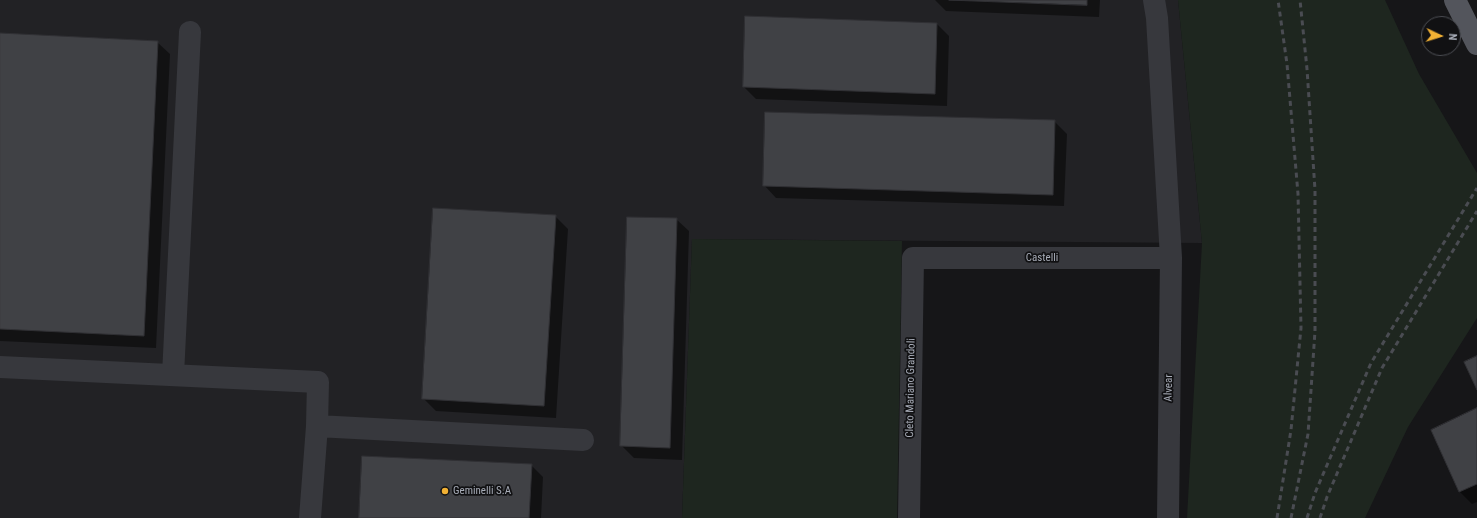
<!DOCTYPE html>
<html>
<head>
<meta charset="utf-8">
<style>
	body { margin:0 }
	#map { position:relative; width:1477px; height:518px; overflow:hidden; background:#161618; font-family:"Roboto Condensed",sans-serif }
	canvas { display:block }
	.north { position:absolute; left:1421px; top:16px; width:40px; height:40px; box-sizing:border-box; background:#111113; border:1px solid #4d4f55; border-radius:50%; rotate:94deg; font-size:11px; font-weight:700; line-height:16px; text-align:center; color:#a8adb8 }
	.north::after { content:''; display:block; margin:auto; width:14px; height:18px; background:#f2b134; clip-path:polygon(50% 0,100% 100%,50% 72%,0 100%) }
</style>
</head>
<body>
<div id="map">
<canvas width="1477" height="518"></canvas>
<div class="north">N</div>
</div>
<script>
const g = document.querySelector('canvas').getContext('2d');
g.lineJoin = 'round';
function paint(path, color) {
  g.fillStyle = color;
  g.fill(path, 'evenodd');
}
function stroke(path, color, width, dash) {
  g.strokeStyle = color;
  g.lineWidth = width;
  g.lineCap = dash ? 'butt' : 'round';
  g.setLineDash(dash || []);
  g.stroke(path);
}
function label(font, color, halo, rows, align = 'center') {
  g.font = font + ' "Roboto Condensed",sans-serif';
  g.lineWidth = 3.5;
  g.setLineDash([]);
  g.textBaseline = 'middle';
  g.strokeStyle = halo;
  g.fillStyle = color;
  for (const [text, x, y, turn = 0] of rows) {
    g.save();
    g.translate(x, y);
    g.rotate((+turn || 0) * Math.PI / 180);
    g.textAlign = isNaN(turn) ? turn : align;
    if (halo) g.strokeText(text, 0, 0);
    g.fillText(text, 0, 0);
    g.restore();
  }
}
paint(new Path2D(`
	M0 0H1178L1202 243 692 239 682 518H0Z`), '#222225');
paint(new Path2D(`
	M1178 0H1385L1419 74 1477 173V318L1408 427 1365 518H1187L1202 243Z
	M692 239 902 241 897 518H682Z`), '#1e261f');
paint(new Path2D(`
	M935 0H1100L1099 17 946 11Z
	M937 24 949 36 947 106 756 99 744 87Z
	M0 34 157 42 170 54 156 348 0 341Z
	M1054 121 1067 134 1064 206 776 198 764 185Z
	M555 216 568 229 556 418 436 411 423 398Z
	M676 219 689 231 682 460 634 458 622 446Z
	M1477 409V502L1472 504 1460 492 1432 430Z
	M531 465 543 477 541 518H360Z`), '#0007');
const building = new Path2D(`
	M949 0H1087V5Z
	M745 16 937 23 935 94 743 87Z
	M0 33 158 41 144 336 0 329Z
	M765 112 1055 120 1053 195 763 186Z
	M433 208 556 215 544 406 422 399Z
	M627 217 677 218 670 448 620 446Z
	M1477 356V390L1464 362Z
	M1477 408V484L1459 492 1431 430Z
	M362 456 532 464 529 518H359Z`);
paint(building, '#404145');
stroke(building, '#303034', 1);
stroke(new Path2D(`
	M1154 0 1157 18 1171 258 1168 518
	M0 367 318 382 317 426 310 518
	M173 375 190 32
	M317 426 583 440
	M909 518 913 258H1171`), '#37383d', 22);
stroke(new Path2D(`
	M1455 0 1477 44`), '#53555c', 22);
stroke(new Path2D(`
	M1277 518 1291 430 1301 328 1298 194 1287 64 1278 0
	M1291 518 1308 434 1315 331V190L1307 69 1300 0
	M1307 518 1315 493 1371 363 1477 188
	M1320 518 1327 497 1382 368 1477 211`), '#4a4c52', 3, [5, 4]);
for (const [x, y, r, color] of [
	[445,491,4,"#f2b134"]
]) {
  const dot = new Path2D();
  dot.arc(x, y, r, 0, 2 * Math.PI);
  g.fillStyle = color;
  g.fill(dot);
  stroke(dot, '#111113', 1.5);
}
label('11px', '#a8adb8', '#111113', [
	["Castelli",1042,258],
	["Cleto Mariano Grandoli",911,388,-89],
	["Alvear",1169,388,-89]
]);
label('11px', '#a8adb8', '#111113', [
	["Geminelli S.A",453,491]
], 'left');
</script>
</body>
</html>
